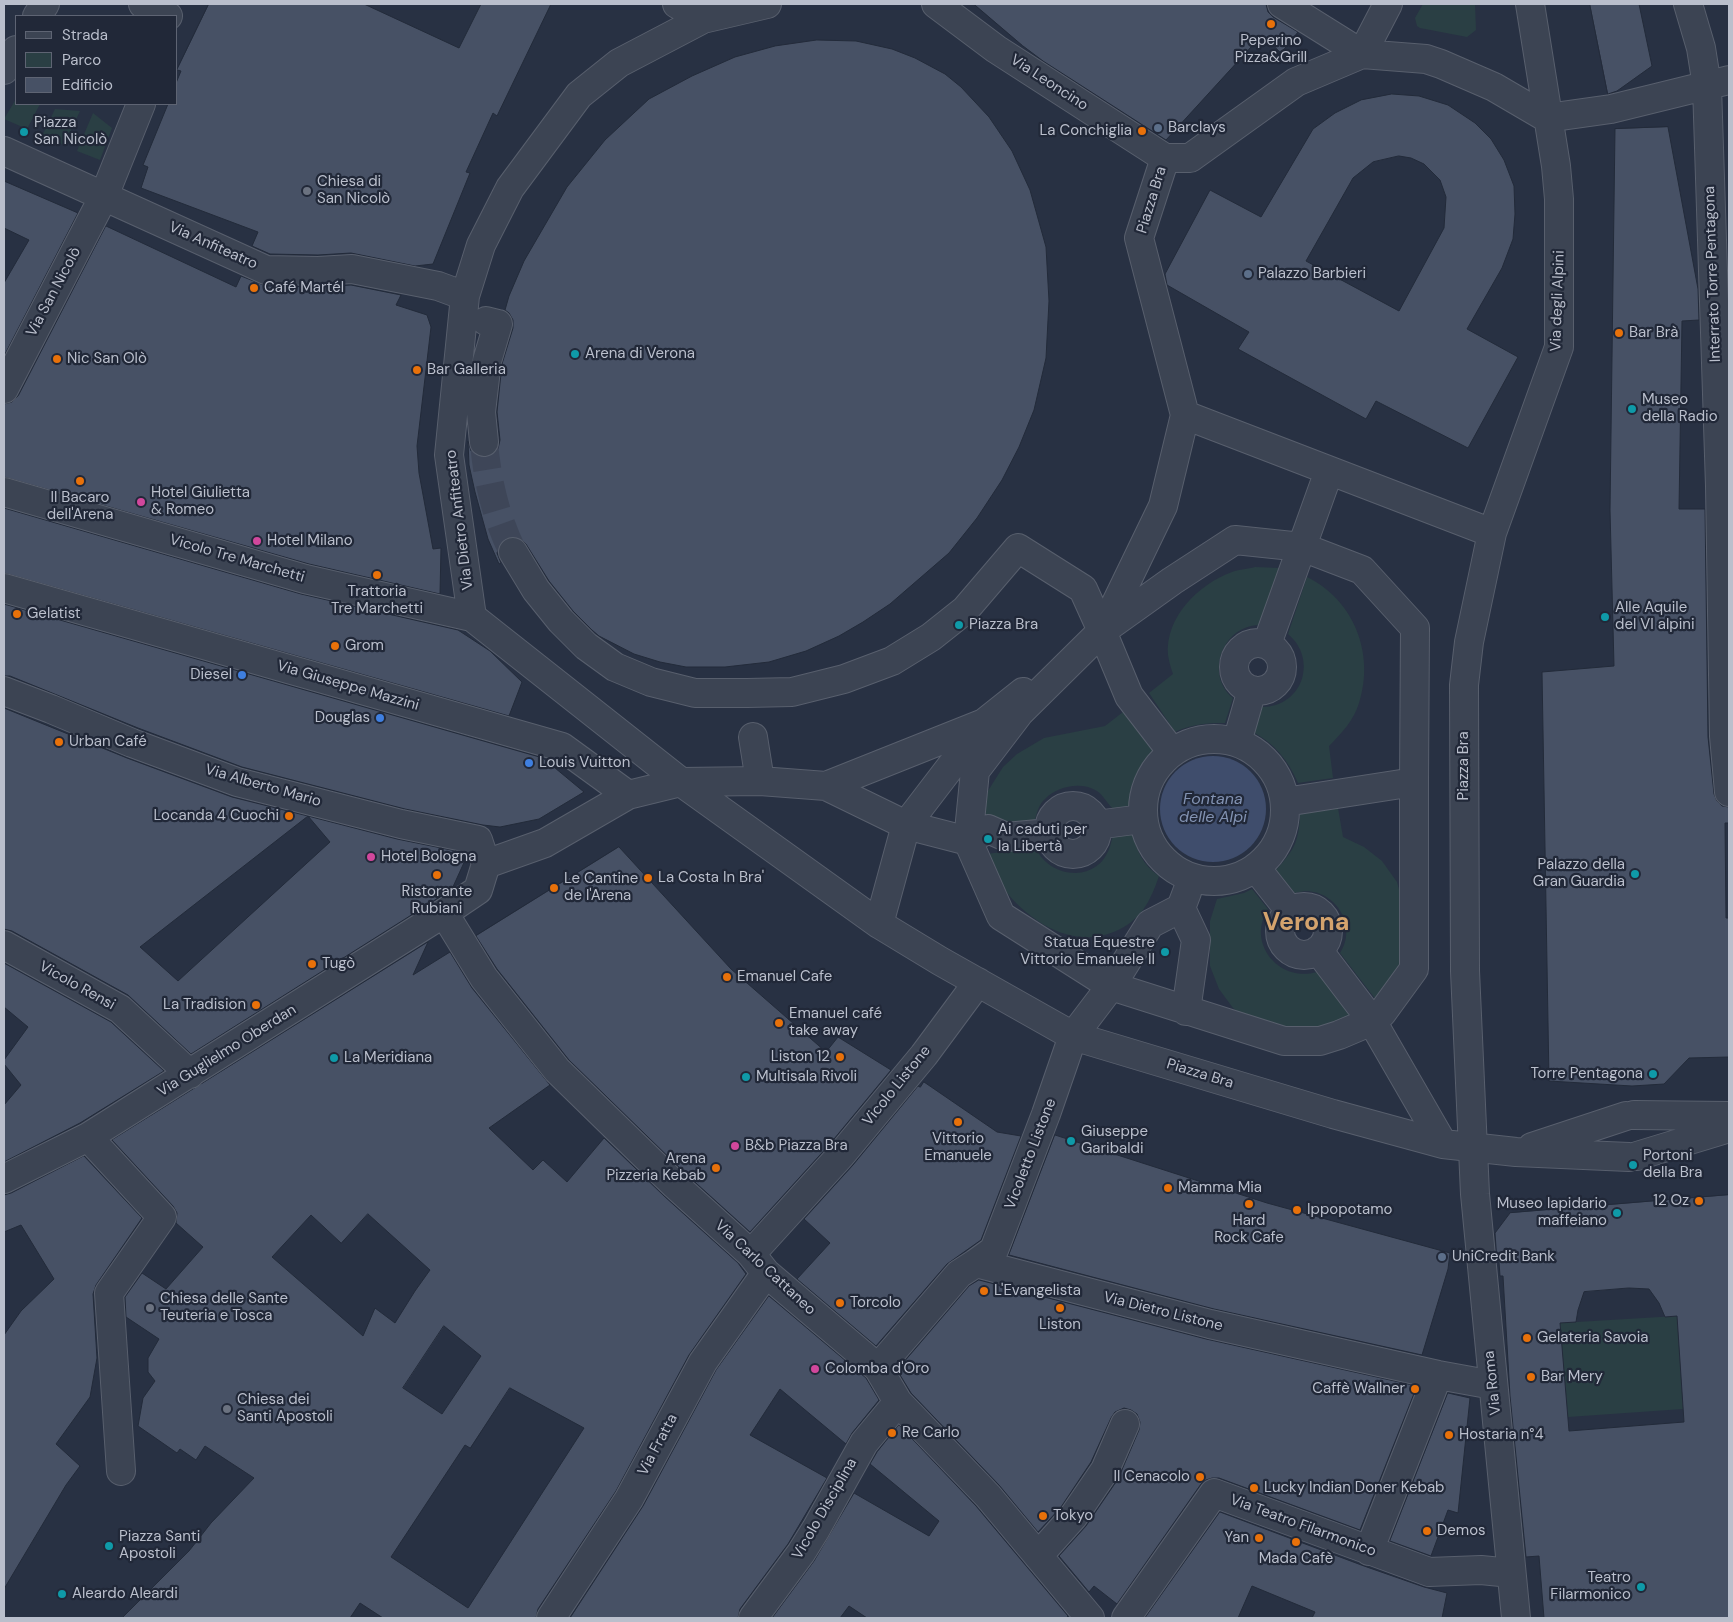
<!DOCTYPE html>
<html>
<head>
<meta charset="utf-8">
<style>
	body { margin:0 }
	#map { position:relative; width:1733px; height:1622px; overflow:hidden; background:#283143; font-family:"DM Sans",sans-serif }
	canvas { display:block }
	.frame { position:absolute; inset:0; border:5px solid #babfcc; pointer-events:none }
	.legend { position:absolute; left:15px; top:15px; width:162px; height:90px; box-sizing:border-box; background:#212838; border:1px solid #5e6473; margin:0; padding:6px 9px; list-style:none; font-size:15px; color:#babfcc }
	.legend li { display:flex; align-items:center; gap:10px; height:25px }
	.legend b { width:25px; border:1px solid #5e6473 }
</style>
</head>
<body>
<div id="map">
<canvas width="1733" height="1622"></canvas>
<div class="frame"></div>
<ul class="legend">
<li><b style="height:6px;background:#3c4453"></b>Strada</li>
<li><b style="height:14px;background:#2a3f44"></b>Parco</li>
<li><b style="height:14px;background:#475165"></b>Edificio</li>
</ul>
</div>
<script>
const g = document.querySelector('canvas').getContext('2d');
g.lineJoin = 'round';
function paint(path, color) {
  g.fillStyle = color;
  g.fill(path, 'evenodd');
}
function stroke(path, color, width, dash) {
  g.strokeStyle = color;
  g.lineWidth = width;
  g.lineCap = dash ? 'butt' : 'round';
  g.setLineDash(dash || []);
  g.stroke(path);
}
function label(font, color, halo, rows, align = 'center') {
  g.font = font + ' "DM Sans",sans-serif';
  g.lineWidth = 4.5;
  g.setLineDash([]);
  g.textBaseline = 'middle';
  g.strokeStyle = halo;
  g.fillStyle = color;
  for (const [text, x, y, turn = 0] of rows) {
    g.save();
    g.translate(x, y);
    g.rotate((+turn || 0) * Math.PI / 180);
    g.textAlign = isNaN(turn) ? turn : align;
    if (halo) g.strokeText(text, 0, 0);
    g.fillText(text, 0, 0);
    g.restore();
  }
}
paint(new Path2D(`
	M1423 4H1475L1476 30 1467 37 1420 28 1417 26 1415 18Z
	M16 99V104H40L27 129 4 119Z
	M55 109 80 111 64 145 42 136Z
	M93 113 112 128 100 160 77 151Z
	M1255 567 1279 568 1259 625C1222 626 1205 675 1233 698L1225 723C1207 723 1192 724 1175 732L1149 693 1173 674C1171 668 1169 662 1168 655 1165 617 1199 584 1232 572 1240 569 1248 569 1255 567Z
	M1307 577C1354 600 1375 654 1359 703 1354 720 1341 734 1329 746L1333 778 1298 783C1288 760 1275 744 1253 732L1262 707C1303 707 1318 659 1288 634Z
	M1123 712 1154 750C1139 769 1128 782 1130 807L1113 809C1108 804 1103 795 1097 791 1082 781 1057 786 1045 799 1039 804 1037 812 1035 820L982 825 986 794 1003 767 1017 754 1044 738 1105 726Z
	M1338 808 1343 837 1364 847 1382 861 1397 882 1403 904 1402 971 1380 1005 1340 953C1360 923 1330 882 1295 893L1276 870C1294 850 1299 842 1300 814Z
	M1133 832C1136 851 1143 865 1159 876 1155 888 1150 900 1143 910 1136 919 1126 927 1116 931 1071 951 1024 919 999 882 993 874 990 863 986 854L1036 848C1046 873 1084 883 1103 860 1109 852 1111 844 1113 835Z
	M1252 889 1268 909C1246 943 1279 983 1317 972L1357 1023 1316 1036 1250 1022 1233 1008 1219 989 1210 966V921L1217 899 1244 893Z
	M1677 1316 1683 1409 1568 1417 1560 1323Z`), '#2a3f44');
paint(new Path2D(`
	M1160 809a53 53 0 1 1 106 0a53 53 0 1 1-106 0Z`), '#3f4d6c');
const building = new Path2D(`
	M209 4H364L459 48 481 4H551L497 116 493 113 466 172 470 173 433 264 415 266 351 253 318 255 270 254 252 246 258 232 141 188 148 167 143 165 168 104H176V83L181 71 177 70Z
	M974 4H1266L1268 12 1273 17 1298 32 1281 53 1262 35 1166 140 1043 61 1023 46Z
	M1590 4H1639L1652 66 1617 91 1608 94Z
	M817 40 856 41 892 49 915 58 945 74 961 87 989 117 1012 151 1030 190 1046 247 1049 301 1046 358 1034 410 1019 447 1002 480 977 518 949 553 890 604 863 622 839 636 806 651 769 662 725 667H686L660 662 634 654 599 636 592 630 573 611 549 581 526 544 521 539 512 536 505 539 500 544 497 553 501 563 499 564 488 539 475 492 469 465 468 441 471 451 478 456 486 457 493 454 498 449 500 440 497 412 502 364 513 328V320L509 313 505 310 509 296 524 261 567 187 605 140 649 99 692 76 735 57 775 46Z
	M1392 94 1419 96 1448 105 1475 123 1491 139 1504 160 1514 186 1515 214 1513 239 1502 268 1467 329 1518 357 1468 448 1376 401 1366 419 1238 349 1249 332 1167 285 1165 274 1210 190 1261 217 1313 129 1335 113 1361 100ZM1399 156 1411 158 1424 164 1440 180 1446 197 1444 228 1399 311 1306 261 1353 178 1373 162Z
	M1668 127 1698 289 1699 320 1682 321 1679 509H1705L1708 737 1714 794 1717 801 1722 806 1729 807V823H1725L1726 918H1729V1057L1689 1058 1664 1084 1632 1086 1549 1081 1542 672 1614 666 1610 510 1615 129Z
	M4 181 78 213 4 356V283L29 240 4 228Z
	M106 226 236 287 241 276 266 286 318 287 351 285 401 295 396 305 427 315 431 327 417 446 419 473 433 549 441 548 440 594 309 564 4 477V404L12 402 18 396Z
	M4 508 301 594 458 630 490 651 522 682 509 716 4 573Z
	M4 604 543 758 584 792 539 819 500 827 483 825 405 809 242 767 138 728 57 695 10 676H4Z
	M4 708 127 758 232 797 308 816 140 947 178 981 330 842 308 816 397 839 466 853 467 856 452 889 424 907 412 911 413 914 191 1054 128 995 12 931 4 929Z
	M619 847 731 969 826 1052 838 1037 891 1070 829 1145 750 1232 686 1174 569 1060 497 969 476 936Z
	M428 942 413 975 450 952 472 988 550 1085 489 1128 533 1170 543 1160 567 1182 604 1138 664 1196 738 1263 746 1274 689 1355 616 1491 538 1609 536 1618H383L360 1603 350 1618H122L189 1551 211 1523 254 1478 205 1446 196 1460 180 1449 177 1453 138 1426 143 1398 155 1381 148 1372V1358L159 1339 126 1317 125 1297 142 1273 166 1289 203 1247 176 1223 177 1213 173 1206 112 1140ZM368 1214 430 1270 415 1291 395 1323 375 1308 363 1336 272 1257 311 1215 341 1243ZM444 1326 481 1356 442 1414 403 1388ZM510 1388 584 1428 468 1608 391 1557 465 1445 470 1448Z
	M4 963 111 1022 164 1071 80 1123 4 1162V1105L21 1085 4 1064V1060L28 1027 4 1007Z
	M924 1082 997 1132 1021 1136 981 1240 947 1264 876 1346 797 1279 830 1243 804 1219 853 1165 918 1086 920 1087Z
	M1055 1135 1267 1203 1450 1253 1448 1269 1422 1355 1214 1309 1009 1255Z
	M84 1156 142 1218 96 1285 93 1294 97 1358 90 1397 56 1444 80 1466 66 1485 4 1589V1335L21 1311 54 1279 21 1225 4 1232V1195L11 1193Z
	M1729 1195V1618H1544L1539 1556 1526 1557 1510 1396 1503 1276H1500L1499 1262H1497L1495 1233 1510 1213ZM1629 1288 1649 1289 1659 1303 1665 1317 1677 1316 1684 1422 1569 1431 1560 1323 1576 1322 1578 1310 1584 1292Z
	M979 1280 1206 1339 1417 1386 1360 1530 1219 1478H1212L1206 1480 1201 1484 1117 1604 1094 1586 1089 1592 1059 1556 1086 1526 1118 1479 1139 1430 1140 1422 1137 1414 1131 1410 1124 1408 1115 1412 1111 1418 1091 1462 1061 1507 1038 1532 999 1485 911 1393 897 1370 969 1286Z
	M769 1296 866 1378 879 1400 852 1433 846 1444 780 1389 750 1435 827 1478 788 1544 740 1609 738 1618H570L643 1506 716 1370Z
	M1448 1393 1470 1398 1458 1513 1448 1510 1431 1556 1390 1541Z
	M899 1425 976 1506 1068 1616 1066 1618H867L849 1606 840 1618H772L814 1561 854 1493 929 1536 939 1521 870 1464 877 1452Z
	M1220 1512 1364 1566 1424 1587 1447 1593 1442 1618H1312L1315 1612 1252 1586 1238 1618H1145Z`);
paint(building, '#475165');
stroke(building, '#232b3a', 1);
stroke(new Path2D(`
	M484 442C487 480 496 518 513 552`), '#3e4658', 28, [28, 14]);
const minor = new Path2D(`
	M143 4 168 16
	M677 4 703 19
	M767 4 703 19 619 63 579 95 510 188 481 245 465 296 449 455 472 617 681 782 879 924 940 961 1073 1036 1333 1114 1443 1144 1516 1152 1629 1157
	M936 4 996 49 1165 158
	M1282 4 1362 54 1426 59 1441 64 1494 87 1547 118
	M1688 4 1701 48 1707 86 1720 486 1724 736 1729 792
	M37 16 45 4
	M1362 54 1388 4
	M4 70 16 50
	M1547 118 1611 109 1729 80
	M4 151 266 270 318 271 352 269 438 286 465 296
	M1165 158H1190L1296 82 1362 54
	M4 389 104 196 141 104
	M1185 415 1492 533
	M484 442 481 412 487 361 498 324 486 321
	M4 492 305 579 472 617
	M513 552 536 590 561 621 586 646 615 667 651 682 695 693H747L792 692 844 679 892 661 931 637 965 610 1018 548 1083 589 1102 631 1129 696 1172 752
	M4 588 562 747 628 795
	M1104 628 1163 506 1185 415 1139 238 1165 158
	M1234 667a24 24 0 1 1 48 0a24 24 0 1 1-48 0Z
	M1267 644 1329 471
	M4 691 51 709 132 743 237 782 401 824 478 840 486 864
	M753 737 760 781
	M1143 810a71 71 0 1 1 142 0a71 71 0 1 1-142 0Z
	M1237 742 1252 690
	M826 786 906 825 968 841 988 829 1006 837 1049 833
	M1285 802 1414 782V969L1382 1013 1372 1021 1339 1035 1320 1041H1284L1111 986 1001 916 968 841 975 771 1020 712 1102 631 1172 581 1235 540 1302 547 1362 570 1415 628 1414 782
	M1049 830a24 24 0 1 1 48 0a24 24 0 1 1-48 0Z
	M1096 825 1142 819
	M486 864 545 843 628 795 681 782 760 781 826 786 984 723
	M1256 868 1290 911
	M1280 931a24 24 0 1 1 48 0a24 24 0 1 1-48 0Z
	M444 913 484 978 557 1070 675 1185 751 1254 766 1273 878 1368 898 1402 988 1496 1090 1618
	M879 924 906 825 984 723 1023 692
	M4 945 120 1009 190 1074
	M1318 950 1372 1021 1443 1144
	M1186 1011 1196 940 1181 908 1187 892
	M1634 1115 1729 1116
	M88 1137 162 1217 109 1293 121 1471
	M1532 1147 1626 1116
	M1637 1156 1729 1128
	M4 1179 88 1137 444 913 478 890 486 864
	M751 1254 841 1155 924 1055 978 982
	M976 1263 994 1250 1046 1114 1073 1036 1111 986 1150 924 1181 908
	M878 1368 959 1274 976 1263 1210 1324 1438 1375 1493 1385
	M1369 1551 1438 1375
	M1038 1556 1073 1517 1105 1470 1125 1424
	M551 1618 629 1499 703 1362 766 1273
	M753 1618 801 1553 816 1529 864 1443 898 1402
	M1126 1618 1214 1493 1429 1572 1481 1570 1511 1573
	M1516 1618 1475 1194 1465 971 1464 685 1469 642 1492 533 1559 347V199L1556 166 1530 4`);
stroke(minor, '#585f6d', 30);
stroke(minor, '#3c4453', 28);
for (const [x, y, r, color] of [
	[1271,24,5,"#e8710a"],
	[1158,128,5,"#5c6f8a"],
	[1142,131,5,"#e8710a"],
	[24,132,5,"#0f9aa8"],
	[307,191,5,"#6b7280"],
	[1248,274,5,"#5c6f8a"],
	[254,288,5,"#e8710a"],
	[1619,333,5,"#e8710a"],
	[575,354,5,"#0f9aa8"],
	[57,359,5,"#e8710a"],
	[417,370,5,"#e8710a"],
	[1632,409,5,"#0f9aa8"],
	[80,481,5,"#e8710a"],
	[141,502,5,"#d1479c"],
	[257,541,5,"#d1479c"],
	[377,575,5,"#e8710a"],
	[17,614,5,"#e8710a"],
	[1605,617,5,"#0f9aa8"],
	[959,625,5,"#0f9aa8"],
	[335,646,5,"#e8710a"],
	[242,675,5,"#3f7fe0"],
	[380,718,5,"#3f7fe0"],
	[59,742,5,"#e8710a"],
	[529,763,5,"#3f7fe0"],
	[289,816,5,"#e8710a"],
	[988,839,5,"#0f9aa8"],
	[371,857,5,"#d1479c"],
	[1635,874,5,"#0f9aa8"],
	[437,875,5,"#e8710a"],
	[648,878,5,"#e8710a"],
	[554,888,5,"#e8710a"],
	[1165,952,5,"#0f9aa8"],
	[312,964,5,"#e8710a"],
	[727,977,5,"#e8710a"],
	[256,1005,5,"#e8710a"],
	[779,1023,5,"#e8710a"],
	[840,1057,5,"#e8710a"],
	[334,1058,5,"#0f9aa8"],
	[1653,1074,5,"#0f9aa8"],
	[746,1077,5,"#0f9aa8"],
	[958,1122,5,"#e8710a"],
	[1071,1141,5,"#0f9aa8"],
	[735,1146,5,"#d1479c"],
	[1633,1165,5,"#0f9aa8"],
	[716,1168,5,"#e8710a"],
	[1168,1188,5,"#e8710a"],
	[1699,1201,5,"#e8710a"],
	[1249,1204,5,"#e8710a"],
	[1297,1210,5,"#e8710a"],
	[1617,1213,5,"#0f9aa8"],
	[1442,1257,5,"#5c6f8a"],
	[984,1291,5,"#e8710a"],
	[840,1303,5,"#e8710a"],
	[150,1308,5,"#6b7280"],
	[1060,1308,5,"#e8710a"],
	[1527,1338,5,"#e8710a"],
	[815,1369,5,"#d1479c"],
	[1531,1377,5,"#e8710a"],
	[1415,1389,5,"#e8710a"],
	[227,1409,5,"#6b7280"],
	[892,1433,5,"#e8710a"],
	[1449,1435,5,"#e8710a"],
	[1200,1477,5,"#e8710a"],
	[1254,1488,5,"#e8710a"],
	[1043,1516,5,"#e8710a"],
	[1427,1531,5,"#e8710a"],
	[1259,1538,5,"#e8710a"],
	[1296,1542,5,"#e8710a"],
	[109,1546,5,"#0f9aa8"],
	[1641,1587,5,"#0f9aa8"],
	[62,1594,5,"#0f9aa8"]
]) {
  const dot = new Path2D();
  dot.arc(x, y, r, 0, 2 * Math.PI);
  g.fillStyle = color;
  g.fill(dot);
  stroke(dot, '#212838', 2);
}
label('15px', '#babfcc', '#212838', [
	["Peperino",1271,41,"center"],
	["Pizza&Grill",1271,58,"center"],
	["Piazza",34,123],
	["San Nicolò",34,140],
	["Barclays",1168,128],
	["La Conchiglia",1132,131,"right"],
	["Chiesa di",317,182],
	["San Nicolò",317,199],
	["Palazzo Barbieri",1258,274],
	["Café Martél",264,288],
	["Bar Brà",1629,333],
	["Arena di Verona",585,354],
	["Nic San Olò",67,359],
	["Bar Galleria",427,370],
	["Museo",1642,400],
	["della Radio",1642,417],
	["Hotel Giulietta",151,493],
	["& Romeo",151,510],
	["Il Bacaro",80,498,"center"],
	["dell'Arena",80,515,"center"],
	["Hotel Milano",267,541],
	["Trattoria",377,592,"center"],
	["Tre Marchetti",377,609,"center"],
	["Alle Aquile",1615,608],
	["del VI alpini",1615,625],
	["Gelatist",27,614],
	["Piazza Bra",969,625],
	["Grom",345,646],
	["Diesel",232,675,"right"],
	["Douglas",370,718,"right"],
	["Urban Café",69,742],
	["Louis Vuitton",539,763],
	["Locanda 4 Cuochi",279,816,"right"],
	["Ai caduti per",998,830],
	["la Libertà",998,847],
	["Hotel Bologna",381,857],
	["Palazzo della",1625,865,"right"],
	["Gran Guardia",1625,882,"right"],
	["La Costa In Bra'",658,878],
	["Le Cantine",564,879],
	["de l'Arena",564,896],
	["Ristorante",437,892,"center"],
	["Rubiani",437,909,"center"],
	["Statua Equestre",1155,943,"right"],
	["Vittorio Emanuele II",1155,960,"right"],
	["Tugò",322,964],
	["Emanuel Cafe",737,977],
	["La Tradision",246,1005,"right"],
	["Emanuel café",789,1014],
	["take away",789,1031],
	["Liston 12",830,1057,"right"],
	["La Meridiana",344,1058],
	["Torre Pentagona",1643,1074,"right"],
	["Multisala Rivoli",756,1077],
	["Giuseppe",1081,1132],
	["Garibaldi",1081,1149],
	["Vittorio",958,1139,"center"],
	["Emanuele",958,1156,"center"],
	["B&b Piazza Bra",745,1146],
	["Portoni",1643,1156],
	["della Bra",1643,1173],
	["Arena",706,1159,"right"],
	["Pizzeria Kebab",706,1176,"right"],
	["Mamma Mia",1178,1188],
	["12 Oz",1689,1201,"right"],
	["Museo lapidario",1607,1204,"right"],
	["maffeiano",1607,1221,"right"],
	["Ippopotamo",1307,1210],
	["Hard",1249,1221,"center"],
	["Rock Cafe",1249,1238,"center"],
	["UniCredit Bank",1452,1257],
	["L'Evangelista",994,1291],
	["Chiesa delle Sante",160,1299],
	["Teuteria e Tosca",160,1316],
	["Torcolo",850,1303],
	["Liston",1060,1325,"center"],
	["Gelateria Savoia",1537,1338],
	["Colomba d'Oro",825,1369],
	["Bar Mery",1541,1377],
	["Caffè Wallner",1405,1389,"right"],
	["Chiesa dei",237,1400],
	["Santi Apostoli",237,1417],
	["Re Carlo",902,1433],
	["Hostaria n°4",1459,1435],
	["Il Cenacolo",1190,1477,"right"],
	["Lucky Indian Doner Kebab",1264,1488],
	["Tokyo",1053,1516],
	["Demos",1437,1531],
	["Piazza Santi",119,1537],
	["Apostoli",119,1554],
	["Yan",1249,1538,"right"],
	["Mada Cafè",1296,1559,"center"],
	["Teatro",1631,1578,"right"],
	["Filarmonico",1631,1595,"right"],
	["Aleardo Aleardi",72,1594]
], 'left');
label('15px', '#babfcc', '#212838', [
	["Via Leoncino",1049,83,33],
	["Piazza Bra",1152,200,-73],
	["Via Anfiteatro",213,246,24],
	["Interrato Torre Pentagona",1713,274,-92],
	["Via San Nicolò",54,292,-62],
	["Via degli Alpini",1558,301,-88],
	["Via Dietro Anfiteatro",460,520,-97],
	["Vicolo Tre Marchetti",237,559,16],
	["Via Giuseppe Mazzini",348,686,16],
	["Piazza Bra",1464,766,-90],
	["Via Alberto Mario",263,786,16],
	["Vicolo Rensi",77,986,29],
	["Via Guglielmo Oberdan",227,1051,-32],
	["Piazza Bra",1200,1074,17],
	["Vicolo Listone",897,1086,-51],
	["Vicoletto Listone",1031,1154,-69],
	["Via Carlo Cattaneo",765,1268,43],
	["Via Dietro Listone",1163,1312,14],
	["Via Roma",1493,1383,-96],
	["Via Fratta",658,1445,-62],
	["Vicolo Disciplina",825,1509,-60],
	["Via Teatro Filarmonico",1303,1526,20]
]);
label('italic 16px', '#8292b2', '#212838', [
	["Fontana",1213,800],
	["delle Alpi",1213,818]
]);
label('bold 25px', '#d4a36d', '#212838', [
	["Verona",1306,923]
]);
</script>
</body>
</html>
